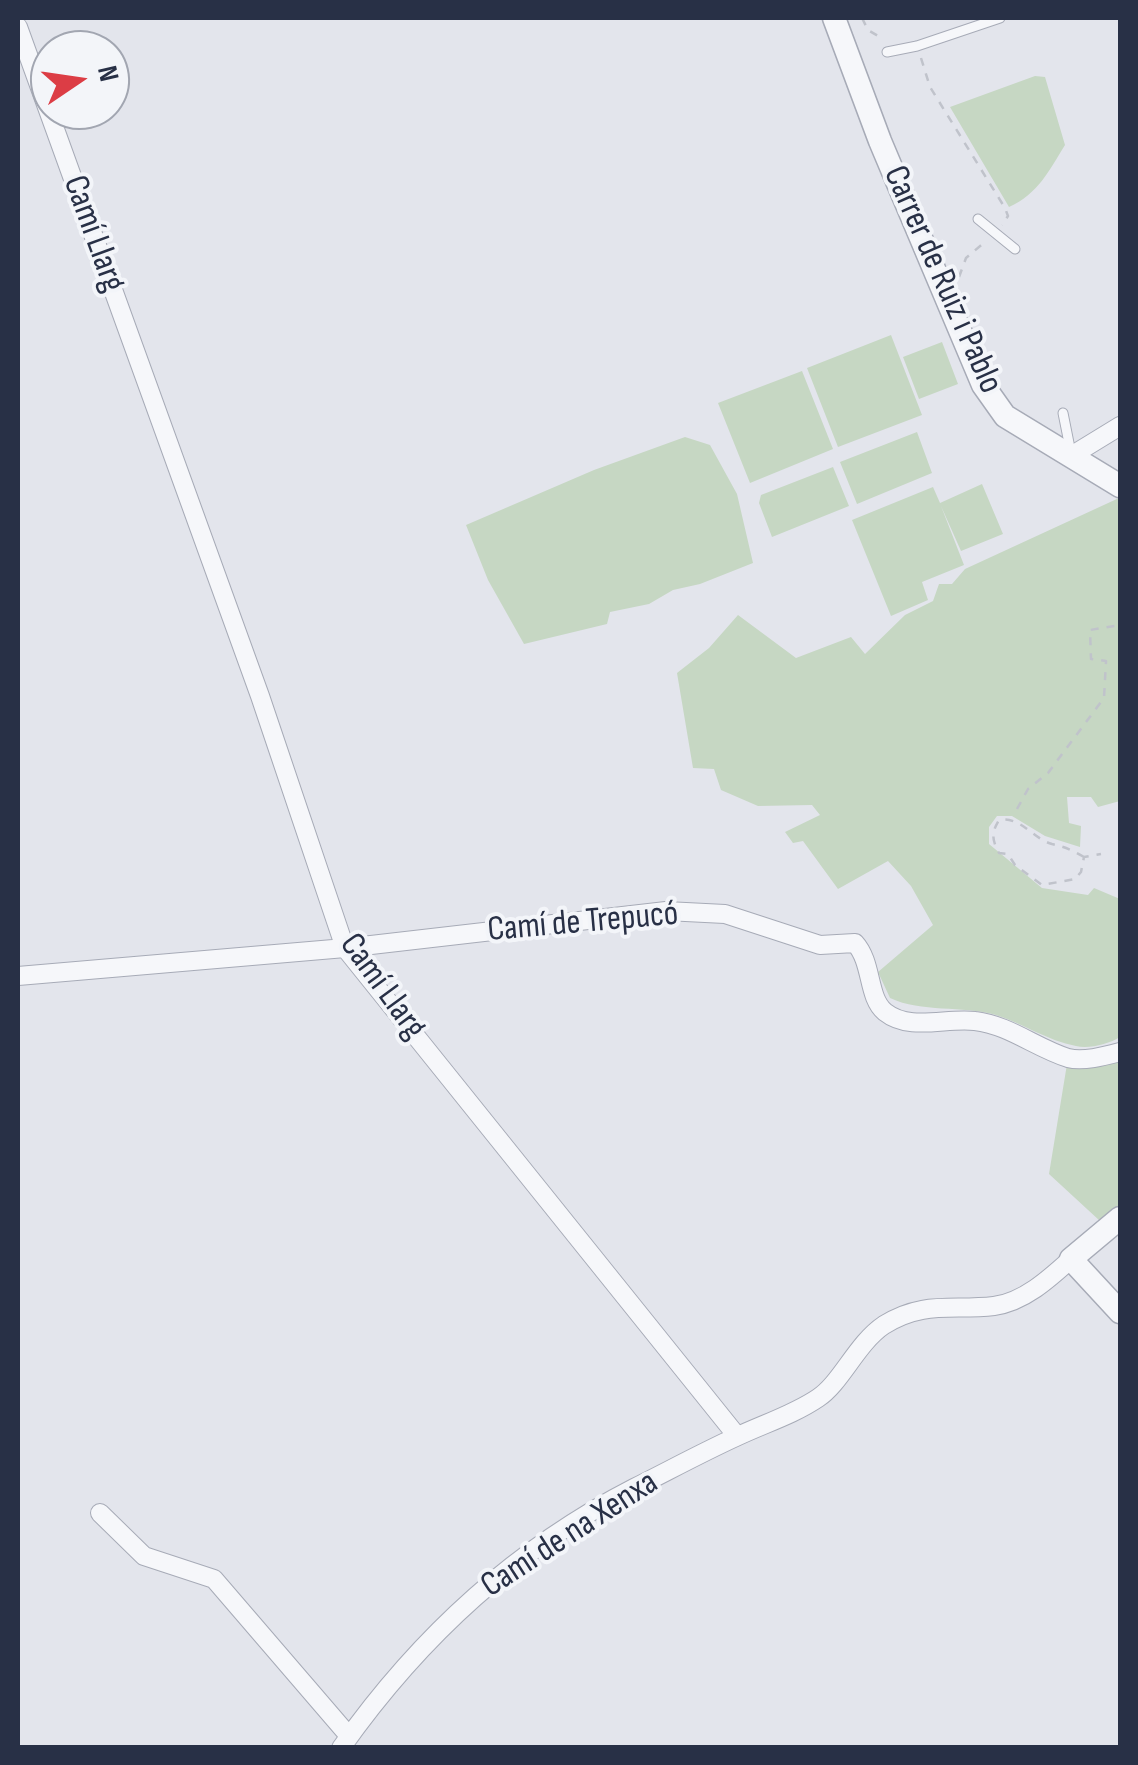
<!DOCTYPE html>
<html>
<head>
<meta charset="utf-8">
<style>
	body { margin:0 }
	#map { position:relative; width:1138px; height:1765px; overflow:hidden; background:#e3e5ec; font-family:"Sofia Sans Condensed",sans-serif }
	canvas { display:block }
	.frame { position:absolute; inset:0; border:20px solid #283046; pointer-events:none }
	.north { position:absolute; left:30px; top:30px; width:100px; height:100px; box-sizing:border-box; background:#f3f5f9; border:2px solid #a2a6b1; border-radius:50%; rotate:77deg; font-size:28px; font-weight:700; line-height:40px; text-align:center; color:#283046 }
	.north::after { content:''; display:block; margin:auto; width:35px; height:45px; background:#dc3d45; clip-path:polygon(50% 0,100% 100%,50% 72%,0 100%) }
</style>
</head>
<body>
<div id="map">
<canvas width="1138" height="1765"></canvas>
<div class="frame"></div>
<div class="north">N</div>
</div>
<script>
const g = document.querySelector('canvas').getContext('2d');
g.lineJoin = 'round';
function paint(path, color) {
  g.fillStyle = color;
  g.fill(path, 'evenodd');
}
function stroke(path, color, width, dash) {
  g.strokeStyle = color;
  g.lineWidth = width;
  g.lineCap = dash ? 'butt' : 'round';
  g.setLineDash(dash || []);
  g.stroke(path);
}
function label(font, color, halo, rows, align = 'center') {
  g.font = font + ' "Sofia Sans Condensed",sans-serif';
  g.lineWidth = 8;
  g.setLineDash([]);
  g.textBaseline = 'middle';
  g.strokeStyle = halo;
  g.fillStyle = color;
  for (const [text, x, y, turn = 0] of rows) {
    g.save();
    g.translate(x, y);
    g.rotate((+turn || 0) * Math.PI / 180);
    g.textAlign = isNaN(turn) ? turn : align;
    if (halo) g.strokeText(text, 0, 0);
    g.fillText(text, 0, 0);
    g.restore();
  }
}
paint(new Path2D(`
	M1035 76 1045 77 1065 145C1049 171 1038 194 1009 207L950 107Z
	M891 335 922 415 838 447 807 368Z
	M942 342 958 384 919 399 903 357Z
	M802 371 833 449 750 483 718 403Z
	M917 432 932 473 857 504 840 462Z
	M685 437 710 445 737 494 753 563 700 584 673 590 649 604 610 612 607 624 524 644 488 580 466 525 594 470Z
	M833 467 849 506 772 537 759 503 761 495Z
	M982 484 1003 534 961 551 941 506 964 565 922 582 928 600 891 616 852 520 933 487 940 503Z
	M1119 498 1120 801 1098 807 1091 797H1067L1069 823 1081 826 1080 847 1045 836 1012 816H997L989 827V844L1042 888 1088 895 1094 888 1120 899V1037C1109 1044 1089 1049 1076 1046 1048 1041 1022 1023 996 1015 961 1005 922 1013 890 998L878 972 933 925 911 886 888 861 838 889 803 841 793 843 785 832 820 815 812 805 758 806 721 790 714 769 693 768 677 673 709 648 738 615 796 658 851 637 865 654 905 615 933 601 939 584H952L965 569Z
	M1120 1058V1206L1100 1221 1049 1174 1067 1064Z`), '#c6d7c3');
const service = new Path2D(`
	M887 52 917 46 1000 18
	M978 219 1015 249
	M1063 413 1071 453`);
const minor = new Path2D(`
	M18 27 260 696 345 948 737 1436
	M1071 456 1120 426
	M18 976 345 948 666 911 725 914 820 945 855 943C873 963 867 997 885 1012 910 1032 947 1017 975 1021 1009 1025 1036 1048 1068 1058 1083 1062 1105 1056 1120 1052
	M100 1513 144 1556 214 1579 349 1736
	M341 1748C418 1639 515 1549 634 1488 668 1471 701 1453 736 1437 763 1424 793 1415 818 1398 841 1383 857 1343 884 1325 924 1300 953 1311 994 1306 1024 1302 1050 1278 1071 1259`);
const tertiary = new Path2D(`
	M834 18 880 141 983 385 1005 416 1120 486
	M1120 1218 1071 1259 1120 1312`);
stroke(service, '#a7abb7', 11);
stroke(minor, '#a7abb7', 20);
stroke(tertiary, '#a7abb7', 25);
stroke(new Path2D(`
	M862 18 868 30 883 39
	M921 58 930 87 1005 208 1008 216 1002 225
	M959 277 966 258 986 241
	M1017 809 1028 789 1048 773 1104 698 1106 661 1091 659 1090 630 1120 625
	M1084 857C1072 850 1065 847 1052 844 1033 839 1021 816 999 820 991 833 992 840 999 853L1008 854 1015 865 1042 885 1075 879 1081 872 1084 857 1101 854`), '#c0c3cb', 2.5, [8, 8]);
stroke(service, '#f6f7fa', 9);
stroke(minor, '#f6f7fa', 18);
stroke(tertiary, '#f6f7fa', 22);
label('35px', '#283046', '#f3f5f9', [
	["Camí Llarg",93,234,70],
	["Carrer de Ruiz i Pablo",942,280,66],
	["Camí de Trepucó",583,923,-5],
	["Camí Llarg",382,987,54],
	["Camí de na Xenxa",570,1535,-33]
]);
</script>
</body>
</html>
